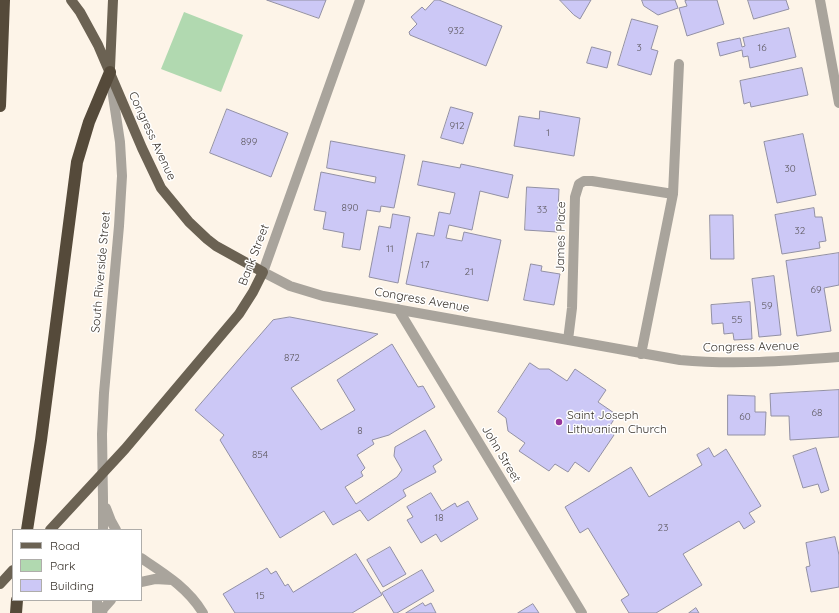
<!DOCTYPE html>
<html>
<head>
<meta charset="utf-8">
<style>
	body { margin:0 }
	#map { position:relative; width:839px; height:613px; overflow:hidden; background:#fdf4e8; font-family:Quicksand,sans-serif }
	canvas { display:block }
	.legend { position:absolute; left:12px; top:529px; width:130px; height:72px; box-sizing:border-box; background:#fff; border:1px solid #afadaa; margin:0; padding:5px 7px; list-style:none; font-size:12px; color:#38322b }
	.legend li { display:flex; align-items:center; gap:8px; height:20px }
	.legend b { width:20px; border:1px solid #afadaa }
</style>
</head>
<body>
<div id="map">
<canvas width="839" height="613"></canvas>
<ul class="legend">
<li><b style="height:5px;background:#6b6253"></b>Road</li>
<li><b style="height:11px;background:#b1d9b0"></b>Park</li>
<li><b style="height:11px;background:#ccc8f6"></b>Building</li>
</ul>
</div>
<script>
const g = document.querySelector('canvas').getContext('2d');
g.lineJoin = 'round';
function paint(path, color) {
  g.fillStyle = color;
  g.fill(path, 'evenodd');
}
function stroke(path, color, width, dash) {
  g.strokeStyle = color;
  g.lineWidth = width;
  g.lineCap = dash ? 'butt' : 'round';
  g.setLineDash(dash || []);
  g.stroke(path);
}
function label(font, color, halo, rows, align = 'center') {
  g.font = font + ' Quicksand,sans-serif';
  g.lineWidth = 3;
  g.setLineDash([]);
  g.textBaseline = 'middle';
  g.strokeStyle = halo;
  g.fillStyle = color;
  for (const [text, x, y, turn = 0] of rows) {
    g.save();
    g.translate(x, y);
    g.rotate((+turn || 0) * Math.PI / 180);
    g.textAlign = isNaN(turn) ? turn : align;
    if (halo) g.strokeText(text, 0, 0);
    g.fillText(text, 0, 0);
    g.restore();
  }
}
paint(new Path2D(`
	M184 12 243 35 221 92 161 69Z`), '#b1d9b0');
const building = new Path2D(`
	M267 0H326L319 18Z
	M435 0H439L502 26 486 66 410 35 409 32 417 24 411 17 422 7 425 10Z
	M560 0H591L580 19 574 15Z
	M642 0H675L678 8 658 15 644 6Z
	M688 0H717L724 24 687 36 679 8 687 6 685 1Z
	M748 0H786L789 9 754 19Z
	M632 19 658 26 651 49 658 51 651 75 618 65Z
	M789 28 796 57 750 68 748 56 743 57 742 50 720 56 717 43 740 38 742 47 745 46 743 38Z
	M592 47 611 52 607 68 587 63Z
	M802 68 808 95 751 107 750 102 744 104 740 81Z
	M451 107 473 113 463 144 441 138Z
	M227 109 288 133 271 177 210 153Z
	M540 111 580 118 574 156 514 146 519 116 539 119Z
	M803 134 816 195 777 203 764 142Z
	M331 141 405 155 394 208 381 206 380 212 367 210 360 250 342 247 344 233 323 229 326 212 314 210 321 172 375 183 376 177 327 168Z
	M423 161 460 168 461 164 513 175 508 198 480 191 472 230 449 225 446 238 462 241 464 232 501 240 488 301 406 284 417 233 434 236 439 212 450 214 455 193 418 185Z
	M527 187 559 189 557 232 525 230Z
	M814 208 815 217H822L826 241 819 242 820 248 782 254 775 215Z
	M393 214 410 217 398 283 369 277 379 226 390 228Z
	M710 215H733L734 259H711Z
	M839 253V285L824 288 831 331 797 336 786 261Z
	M531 264 542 266 541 271 560 274 554 305 524 300Z
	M774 276 781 335 759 337 752 279Z
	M750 302 752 339 734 340 733 333 724 334 723 323 712 324 711 305Z
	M290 317 378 334 291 388 321 430 355 410 337 380 392 344 418 387 423 386 435 407 389 435 372 440 374 444 357 455 365 468 361 472 363 476 345 487 356 504 397 477 402 470 394 456 395 447 425 430 442 460 433 466 436 472 403 490 406 496 368 521 360 510 333 525 324 511 280 538 220 440 224 435 195 410 273 320Z
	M530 363 539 369H549L567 381 575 369 606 390 598 402 617 415 609 427 614 435 589 472 575 462 568 472 555 464 549 471 519 451 525 443 508 431 506 418 498 412Z
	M839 390V437L790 440 789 416H771L770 394Z
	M728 395 755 396V412H766L765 435H728Z
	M709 448 714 457 726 449 761 506 749 513 755 522 744 529 739 521 683 554 702 585 656 613H629L621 600 629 595 588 528 580 533 565 507 631 467 649 497 702 465 697 455Z
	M816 448 829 490 821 493 818 484 803 488 793 456Z
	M431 493 442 511 455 503 457 507 468 501 478 519 441 542 436 534 421 543 407 520 413 517 407 507Z
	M835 537 839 555V587L811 592 806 567 810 566 806 543Z
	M390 547 406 574 383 587 367 560Z
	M356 554 382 595 352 613H235L223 594 267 568 271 574 276 571 285 586 288 584 293 592Z
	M422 570 434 591 397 613H394L382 593Z
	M423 603 425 606 431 603 436 613H406Z
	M533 604 539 613H518Z
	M696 608 699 613H689Z`);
paint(building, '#ccc8f6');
stroke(building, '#9290a4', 1);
stroke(new Path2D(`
	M360 0 263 272 290 286 323 296 680 360C733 365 786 361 839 357
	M820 0 839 103
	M398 309 582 613
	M568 340 572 308 575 197 579 184 584 181H592L673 194
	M641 354 673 194 679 64
	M106 508 111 521 116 530
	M103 530V499L102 434 104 393 119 226 122 176 120 142 110 76
	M141 558C165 574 188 588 203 613
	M141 582 155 579 172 580
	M97 613V600
	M102 613 103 609 111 600`), '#a9a49c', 10);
stroke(new Path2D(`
	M110 68 113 0
	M50 530 125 449 239 314 253 292 263 272 216 246 207 239 189 222 161 188 142 148 98 45 80 12 71 0
	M0 584 13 570`), '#6b6253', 10);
stroke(new Path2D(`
	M0 106 4 0
	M27 530 41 440 77 162 89 122 110 72
	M16 613 17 600`), '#554a3a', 12);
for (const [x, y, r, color] of [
	[559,422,4,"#97359b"]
]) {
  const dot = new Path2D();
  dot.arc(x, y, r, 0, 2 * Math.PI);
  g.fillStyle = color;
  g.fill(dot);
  stroke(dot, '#fff', 1.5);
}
label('10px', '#5d585e', null, [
	["932",456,31],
	["3",639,48],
	["16",762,48],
	["912",457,126],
	["1",548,133],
	["899",249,142],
	["30",790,169],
	["890",350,208],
	["33",542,210],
	["32",800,231],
	["11",390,249],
	["17",425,265],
	["21",469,272],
	["69",816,290],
	["59",767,306],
	["55",737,320],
	["872",292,358],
	["68",817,413],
	["60",745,417],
	["8",360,431],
	["854",260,455],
	["18",439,518],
	["23",663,528],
	["15",260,596]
]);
label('12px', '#38322b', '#fff', [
	["Congress Avenue",152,136,65],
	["James Place",561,237,-89],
	["Bank Street",254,255,-69],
	["South Riverside Street",101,272,-85],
	["Congress Avenue",422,300,10],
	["Congress Avenue",751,347,-1],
	["John Street",501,454,59]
]);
label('12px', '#38322b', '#fff', [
	["Saint Joseph",567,415],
	["Lithuanian Church",567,429]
], 'left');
</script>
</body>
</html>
